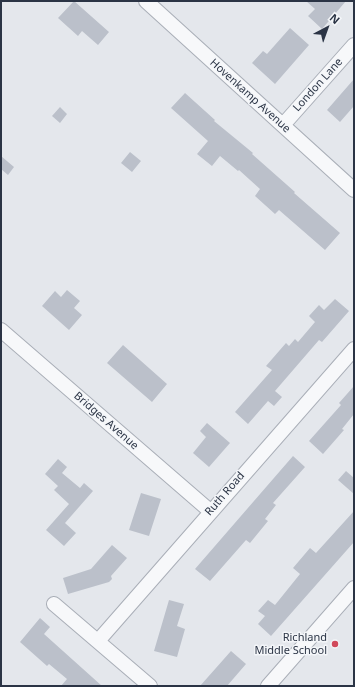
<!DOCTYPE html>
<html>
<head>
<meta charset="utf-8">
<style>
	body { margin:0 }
	#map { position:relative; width:355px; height:687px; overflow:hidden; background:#e4e7ec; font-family:"Noto Sans",sans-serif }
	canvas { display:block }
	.frame { position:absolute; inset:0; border:2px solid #2b3445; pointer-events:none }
	.north { position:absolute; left:307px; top:8px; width:40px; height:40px; -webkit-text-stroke:3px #f4f6f9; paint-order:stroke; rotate:41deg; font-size:11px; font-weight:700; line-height:16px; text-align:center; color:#2b3445 }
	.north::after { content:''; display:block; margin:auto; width:14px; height:18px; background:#2b3445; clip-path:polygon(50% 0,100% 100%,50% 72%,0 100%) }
</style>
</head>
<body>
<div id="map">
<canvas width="355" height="687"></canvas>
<div class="frame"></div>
<div class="north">N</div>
</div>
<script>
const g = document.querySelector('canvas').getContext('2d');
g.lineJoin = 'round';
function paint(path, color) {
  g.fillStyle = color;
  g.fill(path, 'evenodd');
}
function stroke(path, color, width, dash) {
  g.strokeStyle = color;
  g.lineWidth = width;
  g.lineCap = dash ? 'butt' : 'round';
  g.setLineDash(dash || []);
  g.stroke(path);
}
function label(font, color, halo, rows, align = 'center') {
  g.font = font + ' "Noto Sans",sans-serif';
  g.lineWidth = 3;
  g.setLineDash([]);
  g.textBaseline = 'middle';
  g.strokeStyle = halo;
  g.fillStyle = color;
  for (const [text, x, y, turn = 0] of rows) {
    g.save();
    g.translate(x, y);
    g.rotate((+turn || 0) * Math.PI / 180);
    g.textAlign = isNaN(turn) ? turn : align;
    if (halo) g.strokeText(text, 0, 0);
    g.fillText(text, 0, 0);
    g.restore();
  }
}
paint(new Path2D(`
	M74 1 109 32 98 45 82 31 78 36 58 18Z
	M306 1H346L322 29 308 16 315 9Z
	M290 28 309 45 275 84 252 63 263 51 267 54Z
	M354 79V106L340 122 327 110Z
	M185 93 215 120 214 121 253 153 252 154 295 192 294 193 340 233 325 250 279 210 275 214 255 196 260 189 239 170 238 171 220 156 212 166 197 154 208 141 171 108Z
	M60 107 67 114 60 123 52 116Z
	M130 152 141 161 132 172 121 163Z
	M1 156 14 167 8 175 1 169Z
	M67 290 80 301 74 308 82 315 69 330 42 306 55 291 61 297Z
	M335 299 349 311 322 342 319 340 275 391 282 397 274 406 268 401 248 424 235 412 272 370 266 366 286 343 289 346 295 339 298 342 315 322 309 316 319 305 324 310Z
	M123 345 167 384 152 402 107 363Z
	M354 386V414L342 429 344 430 323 454 309 441 341 405 339 403Z
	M207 423 230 443 209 467 193 453 206 437 200 431Z
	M293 456 305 467 273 503 276 505 265 519 268 521 250 543 246 540 210 581 195 569Z
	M58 459 67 467 62 473 80 488 84 483 93 491 65 523 76 533 64 546 46 530 69 504 54 490 58 486 45 474Z
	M346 471 354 478V494L338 480Z
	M141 493 161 499 149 536 129 530Z
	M354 511V542L271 636 258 624 265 616 258 611 268 600 275 605 300 574 293 568 310 548 316 553Z
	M112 545 127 558 111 576 112 579 109 582 68 594 63 578 91 569Z
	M169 600 184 604 177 626 185 629 177 657 154 651Z
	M40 618 50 627 44 634 102 686H61L67 679 49 664 47 666 20 642Z
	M231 651 246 664 227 686H200Z`), '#bbc0ca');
const minor = new Path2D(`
	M146 1 354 190
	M283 125 354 45
	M1 330 210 511
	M54 604 150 686
	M98 641 354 349
	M268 686 354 588`);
stroke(minor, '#a9aeb7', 16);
stroke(minor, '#f7f8fa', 14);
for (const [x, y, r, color] of [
	[335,644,4,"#d1495b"]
]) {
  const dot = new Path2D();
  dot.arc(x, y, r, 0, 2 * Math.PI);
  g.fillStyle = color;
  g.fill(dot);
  stroke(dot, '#f4f6f9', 1.5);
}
label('11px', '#2b3445', '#f4f6f9', [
	["London Lane",318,85,-48],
	["Hovenkamp Avenue",250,96,42],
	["Bridges Avenue",106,421,41],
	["Ruth Road",225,494,-49]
]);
label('11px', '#2b3445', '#f4f6f9', [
	["Richland",327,638],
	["Middle School",327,651]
], 'right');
</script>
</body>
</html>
